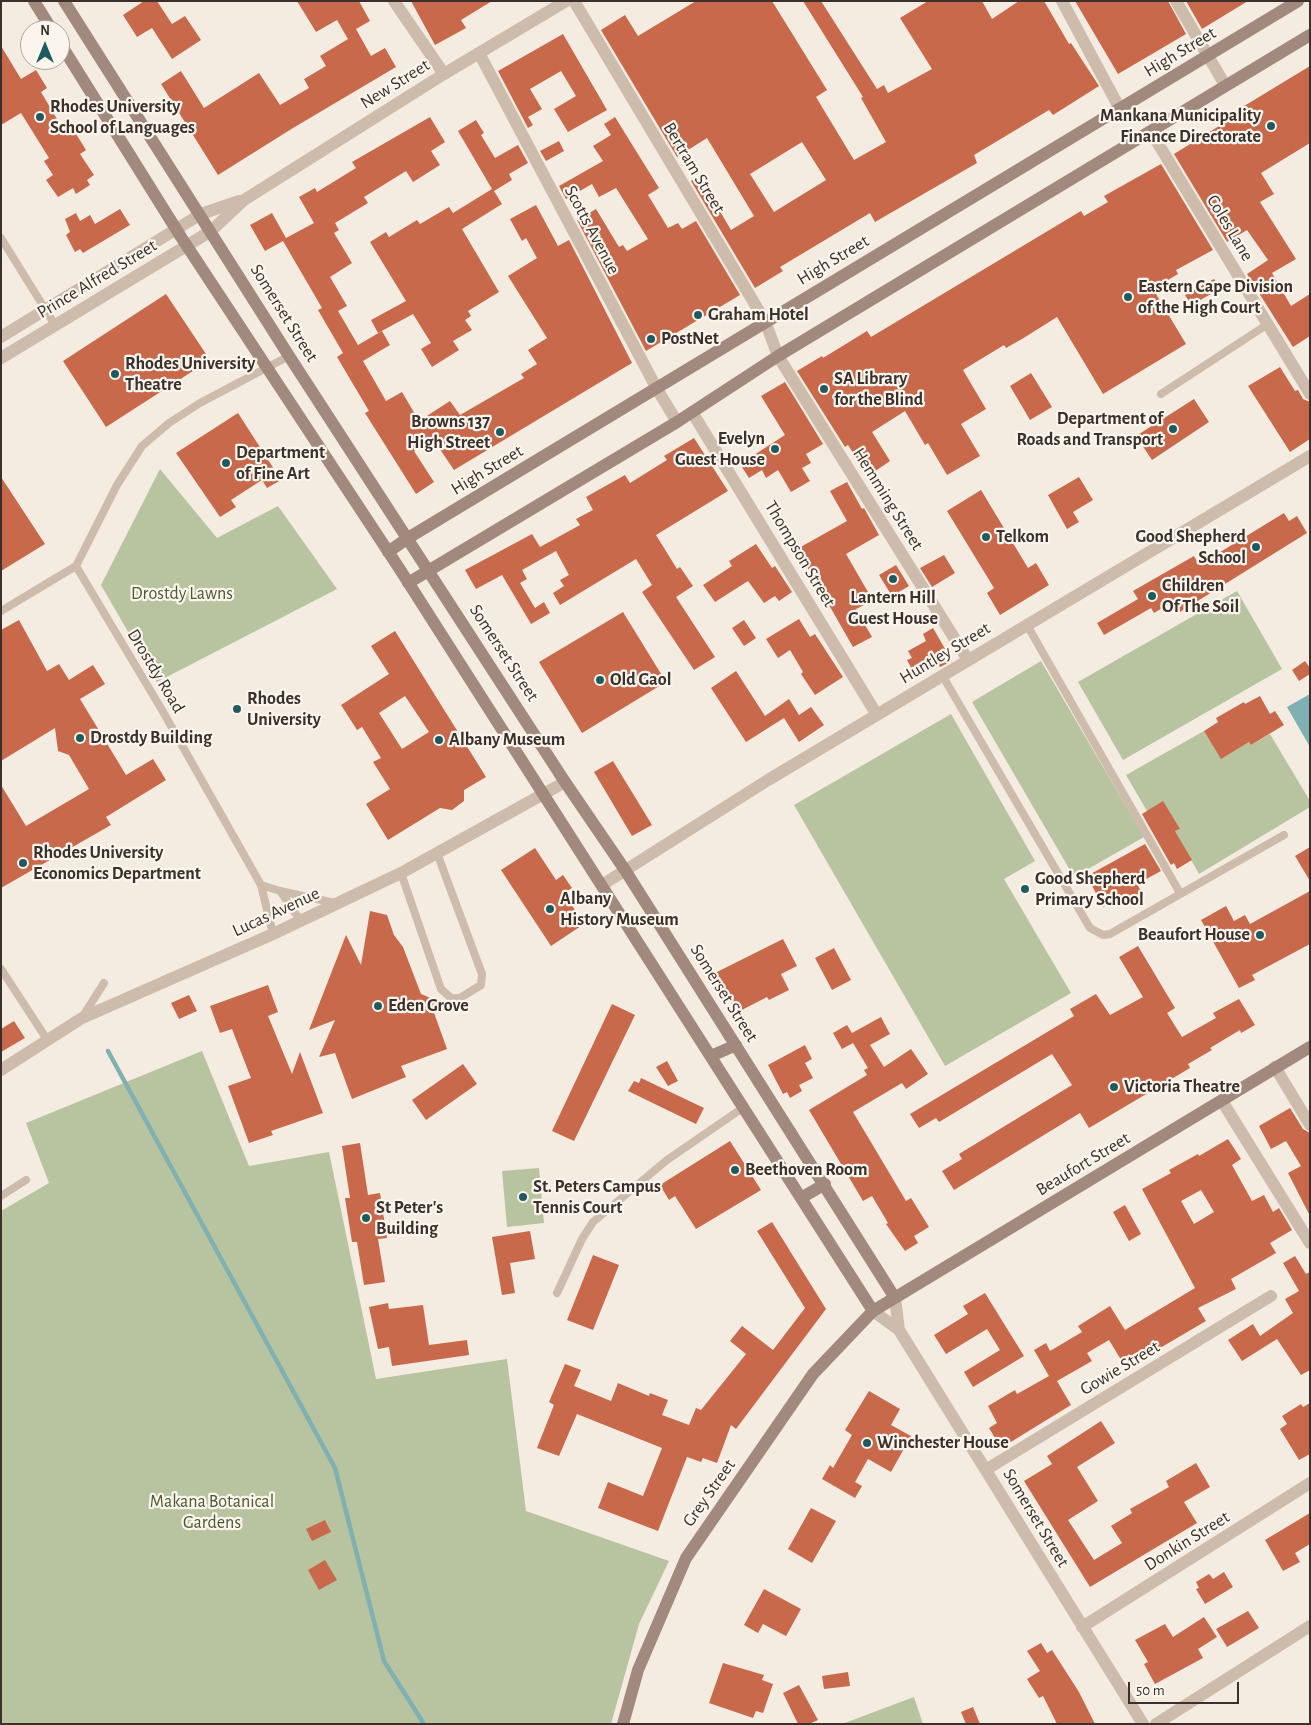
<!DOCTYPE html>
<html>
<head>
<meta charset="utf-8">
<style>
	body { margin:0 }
	#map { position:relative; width:1311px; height:1725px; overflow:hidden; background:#f4ebe1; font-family:"Alegreya Sans",sans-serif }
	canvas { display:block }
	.frame { position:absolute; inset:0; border:2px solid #3b302b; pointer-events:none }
	.north { position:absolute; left:20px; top:20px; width:50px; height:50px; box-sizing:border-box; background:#fbf5ee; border:1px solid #aea6a0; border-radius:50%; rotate:0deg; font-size:14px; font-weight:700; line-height:20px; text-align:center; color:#3b302b }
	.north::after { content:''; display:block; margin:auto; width:18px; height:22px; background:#1f5a5e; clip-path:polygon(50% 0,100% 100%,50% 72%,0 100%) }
	.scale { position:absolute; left:1128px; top:1682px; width:111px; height:22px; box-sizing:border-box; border:2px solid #3b302b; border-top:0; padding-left:6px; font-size:15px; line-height:18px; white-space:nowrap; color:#3b302b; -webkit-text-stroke:4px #fbf5ee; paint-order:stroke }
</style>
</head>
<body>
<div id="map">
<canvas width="1311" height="1725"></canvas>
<div class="frame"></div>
<div class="north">N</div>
<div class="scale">50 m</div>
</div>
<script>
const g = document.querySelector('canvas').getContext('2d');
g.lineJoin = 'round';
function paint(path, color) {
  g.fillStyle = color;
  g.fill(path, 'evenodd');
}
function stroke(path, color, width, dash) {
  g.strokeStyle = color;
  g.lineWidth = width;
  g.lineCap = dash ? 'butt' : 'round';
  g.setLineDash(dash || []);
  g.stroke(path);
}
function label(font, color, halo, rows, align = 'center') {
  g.font = font + ' "Alegreya Sans",sans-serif';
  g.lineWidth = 4.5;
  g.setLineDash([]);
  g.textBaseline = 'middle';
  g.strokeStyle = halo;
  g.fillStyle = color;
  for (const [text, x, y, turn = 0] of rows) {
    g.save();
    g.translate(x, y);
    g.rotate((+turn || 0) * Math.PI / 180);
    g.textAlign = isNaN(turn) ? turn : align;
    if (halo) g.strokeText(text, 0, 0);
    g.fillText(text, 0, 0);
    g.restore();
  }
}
paint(new Path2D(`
	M160 469 217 538 278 506 337 589 157 682 101 585Z
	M1237 591 1282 669 1123 760 1078 682Z
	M1041 661 1144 837 1074 877 972 702Z
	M951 714 1035 861 1004 879 1071 993 945 1066 794 805Z
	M1204 731 1221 758 1249 742 1251 745 1270 734 1310 801V807L1199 874 1175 831 1179 829 1147 811 1126 775Z
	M202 1051 249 1166 329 1152 376 1379 507 1359 526 1511 669 1561 639 1624 611 1724H1V1211L49 1183 26 1123Z
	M539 1168 544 1223 507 1227 502 1171Z
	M914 1697 923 1724H842Z`), '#b8c4a0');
paint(new Path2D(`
	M1310 694V747L1287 707Z`), '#7fb0b2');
stroke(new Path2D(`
	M108 1051 335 1468 384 1661 424 1724`), '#7fb0b2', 4.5);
paint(new Path2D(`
	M144 1H157L172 24 185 16 201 40 172 59 152 28 137 37 123 15Z
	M297 1H359L370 21 356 29 371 56 385 48 396 67 293 128 218 175 161 84 181 71 204 108 259 73 280 105 309 88 304 79 326 66 320 56 348 39 337 20 316 32Z
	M411 1H492L461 20 466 28 435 45Z
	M696 1H772L827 90 816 97 854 160 886 142 861 98 863 97 803 1H821L877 89 884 85 888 93 932 69 900 18 928 1H982L992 19 1019 1H1044L1069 44 1071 43 1099 86 1053 115 1049 110 974 155 977 163 875 222 870 213 780 267 783 271 755 288 691 181 699 176 731 230 754 216 707 138 677 157 601 30 625 15 638 36ZM802 142 826 180 774 212 750 174Z
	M1075 1H1168L1186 34 1118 74Z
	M1186 1H1248L1202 29Z
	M563 34 607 110 568 132 554 109 576 96 561 71 530 89 542 109 528 117 533 125 528 128 498 71Z
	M1 46 21 79 36 70 47 88 41 92 61 126 68 121 86 150 80 154 94 175 87 180 90 185 76 194 73 188 58 197 46 180 53 175 44 161 49 158 21 113 1 125Z
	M1310 66V143L1261 173 1274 194 1260 202 1296 259 1272 273 1291 306 1310 294V336L1293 347 1247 274 1268 260 1247 230 1227 242 1174 154 1232 118 1231 114Z
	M430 117 445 142 431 151 440 165 413 182 406 171 364 197 368 203 335 223 339 230 334 233 352 263 330 277 347 306 338 311 358 345 382 331 390 345 363 361 386 401 402 392 419 421 450 401 460 415 524 378 521 374 537 364 528 350 547 338 508 276 537 258 526 238 522 241 510 219 536 205 558 246 569 240 632 363 454 470 433 439 414 451 434 482 416 494 365 413 369 411 337 357 343 353 318 310 322 308 283 241 265 251 250 225 272 213 286 238 314 223 299 197 315 188 317 192 356 168 352 162Z
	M615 117 659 188 648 195 668 228 678 223 682 229 696 221 740 295 646 351 577 220 596 209 619 247 623 245 627 251 648 239 616 188 599 197 592 184 566 199 559 186 603 161 593 146 611 135 604 124Z
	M476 120 484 133 481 135 495 158 518 145 528 163 509 174 512 180 494 191 502 204 462 229 499 292 468 311 471 316 465 320 472 330 453 341 459 350 432 367 421 349 431 343 413 314 378 333 371 320 406 301 370 242 386 232 389 237 417 220 420 224 449 207 453 213 492 189 458 131Z
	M559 141 564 151 546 161 540 151Z
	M1161 164 1213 250 1176 270 1178 274 1153 289 1186 344 1103 394 1057 317 1022 339 1006 348 1004 345 963 370 986 409 961 424 980 456 947 475 928 443 925 445 905 411 872 432 890 461 868 476 848 445 845 447 797 371 822 356 823 358 867 331 871 337 1081 211 1084 216 1108 202 1104 196Z
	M120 209 130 225 83 253 80 249 75 252 66 235 70 232 65 219 76 213 80 221 90 215 95 224Z
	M1214 279 1220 289 1191 305 1185 295Z
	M166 294 210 360 106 427 63 361Z
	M1280 367 1295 391 1298 390 1303 399 1310 402V439L1290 452 1248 386Z
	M1031 373 1052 407 1030 420 1010 386Z
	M785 382 823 444 806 454 811 463 802 468 810 481 791 492 778 470 766 478 762 470 749 478 740 464 785 435 761 396Z
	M1194 399 1209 422 1152 460 1136 436Z
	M238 413 281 480 267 488 262 480 231 500 236 507 220 517 176 453Z
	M694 438 728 491 656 535 677 569 680 567 693 586 676 597 715 657 694 670 642 592 652 585 636 559 560 605 553 593 564 586 560 580 569 575 556 551 522 570 527 579 520 583 535 608 544 602 550 613 531 624 502 575 476 589 465 570 532 534 540 547 580 525 576 519 593 510 586 497 625 475 630 483 667 460 664 456Z
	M1 477 45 544 1 571Z
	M1079 477 1093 500 1073 512 1079 522 1067 529 1048 495Z
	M847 482 862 509 864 508 879 535 846 554 868 592 859 597 864 605 856 609 872 637 853 647 797 549 847 521 830 491Z
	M981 490 1028 568 1036 563 1049 585 1000 615 987 593 994 588 947 511Z
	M1284 513 1289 521 1297 516 1307 533 1180 612 1174 601 1154 613 1151 608 1104 635 1097 623 1138 599 1133 591 1194 556 1199 565Z
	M756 544 772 568 775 566 792 592 779 601 775 596 764 603 748 581 715 602 703 585 732 566 729 561Z
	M944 555 955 573 932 587 920 568Z
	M896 565 909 586 892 596 879 575Z
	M623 612 666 682 582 733 539 662Z
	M799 619 810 637 815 634 843 677 815 695 801 674 803 672 790 650 778 658 766 639Z
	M19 620 47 671 59 664 69 680 93 665 105 684 80 699 126 775 153 759 166 780 106 817 111 825 1 888V785L26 826 89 789 69 755 58 751 55 728 1 761V630Z
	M744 620 756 638 744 646 732 628Z
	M933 628 952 661 940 667 936 660 914 673 907 660 912 658 908 651 926 641 923 634Z
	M395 631 486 777 464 790V801L452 810 440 808 388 840 366 804 390 789 373 762 381 758 362 727 357 730 341 705 389 674 371 646ZM405 696 429 732 402 749 379 713Z
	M1305 661 1310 668V674L1299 681 1292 670Z
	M736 671 765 716 789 699 799 715 811 707 824 725 799 742 784 718 746 742 711 688Z
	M1260 696 1270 714 1275 711 1284 725 1251 745 1249 742 1221 759 1204 731 1218 722 1216 718 1244 702 1245 704Z
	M613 761 652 825 632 836 594 772Z
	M1163 801 1180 829 1175 831 1192 860 1177 869 1174 863 1171 865 1142 814Z
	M1145 844 1161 871 1137 884 1142 893 1122 904 1119 898 1103 907 1087 876Z
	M1310 847V881L1295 856Z
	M535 848 556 880 563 875 572 888 564 893 584 924 551 946 501 870Z
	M1310 891V944L1252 975 1255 980 1239 988 1201 920 1226 906 1234 921 1245 915 1250 924Z
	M370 911 387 915 394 935 403 947 421 994 440 1002 433 1010 447 1049 401 1066 406 1077 352 1099 335 1053 319 1057 335 1020 309 1030 346 935 361 965Z
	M783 939 797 966 781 974 789 990 769 1000 767 997 736 1013 715 973Z
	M1138 946 1175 1008 1167 1013 1182 1037 1216 1018 1213 1013 1239 999 1255 1025 1241 1033 1240 1030 1210 1048 1212 1050 1188 1064 1190 1068 1089 1128 1080 1113 954 1190 942 1171 962 1159 959 1154 1072 1085 1052 1054 939 1122 936 1118 919 1128 910 1114 1074 1016 1070 1009 1096 994 1110 1015 1143 997 1119 957Z
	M834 948 851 980 832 990 815 958Z
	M268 985 278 1012 268 1016 292 1074 300 1052 323 1113 271 1131 273 1135 249 1143 228 1086 251 1078 232 1029 220 1033 210 1006Z
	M189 995 197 1011 179 1019 171 1003Z
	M612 1004 635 1015 574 1141 552 1131Z
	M881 1017 890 1034 870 1045 884 1067 911 1049 928 1074 906 1089 902 1083 853 1112 906 1201 911 1198 929 1227 914 1236 918 1243 905 1251 886 1224 888 1223 872 1196 863 1201 809 1110 867 1075 864 1070 868 1068 853 1043 842 1049 833 1033 847 1025 852 1033Z
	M14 1021 25 1038 1 1052V1029Z
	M805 1045 812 1059 805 1063 813 1078 799 1085 802 1091 790 1098 787 1092 783 1094 768 1065Z
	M667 1061 678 1081 668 1086 656 1067Z
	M463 1064 477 1084 426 1120 412 1100Z
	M641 1078 704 1108 696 1124 628 1091 634 1081 639 1083Z
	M1290 1108 1303 1129 1310 1133V1216L1288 1173 1301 1166 1286 1141 1271 1149 1259 1126Z
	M1228 1139 1241 1159 1232 1165 1252 1201 1264 1195 1273 1212 1279 1208 1292 1230 1270 1243 1276 1253 1231 1279 1236 1289 1198 1308 1206 1321 1126 1368 1109 1340 1087 1353 1092 1361 1057 1381 1071 1405 1001 1448 989 1428 997 1423 988 1406 1015 1390 1017 1394 1049 1376 1034 1350 1046 1343 1050 1351 1082 1332 1078 1326 1110 1306 1125 1330 1195 1288 1142 1189 1171 1173 1169 1170 1198 1154 1199 1156ZM1201 1190 1214 1212 1194 1224 1181 1201Z
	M730 1141 761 1190 696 1229 675 1196 669 1200 660 1185Z
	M360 1143 368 1195 380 1193 387 1238 378 1239 385 1282 364 1285 357 1242H352L345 1198H350L342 1146Z
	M1125 1205 1141 1234 1129 1241 1113 1212Z
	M772 1222 826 1309 736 1429 731 1425 717 1463 703 1458 701 1462 687 1457 658 1531 598 1508 608 1482 643 1496 662 1448 577 1414 559 1456 537 1448 554 1405 549 1402 565 1364 581 1370 574 1386 611 1401 618 1383 649 1396 650 1393 668 1400 662 1415 689 1425 696 1408 701 1410 746 1354 730 1341 742 1326 773 1350 805 1308 757 1231Z
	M530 1231 535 1259 510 1263 515 1293 502 1295 492 1237Z
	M593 1255 619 1265 593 1330 567 1320Z
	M1295 1256 1306 1274 1310 1272V1370L1301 1375 1277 1339 1242 1361 1228 1340 1253 1324 1260 1336 1293 1313 1285 1299 1299 1291 1283 1263Z
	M985 1293 1024 1356 973 1387 964 1372 1000 1350 987 1329 946 1354 934 1335 968 1314 963 1306Z
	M388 1303 389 1309 423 1305 429 1345 467 1340 469 1355 392 1366 389 1347 378 1349 369 1307Z
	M869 1391 900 1409 891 1425 911 1436 891 1472 868 1459 855 1482 862 1486 855 1498 822 1479 830 1465 833 1468 852 1435 845 1430Z
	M1310 1403V1454L1299 1460 1280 1429 1287 1424 1282 1416 1301 1404 1303 1407Z
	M1101 1421 1115 1443 1077 1467 1098 1501 1068 1520 1094 1560 1122 1543 1111 1526 1132 1513 1130 1509 1169 1487 1166 1481 1196 1463 1210 1487 1184 1502 1197 1523 1090 1587 1024 1481 1052 1464 1047 1456Z
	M811 1508 836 1521 812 1563 788 1549Z
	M1310 1513V1544L1295 1553 1300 1562 1283 1571 1265 1540Z
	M325 1520 331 1532 312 1541 306 1529Z
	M325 1560 337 1580 319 1590 308 1570Z
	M1224 1572 1233 1587 1205 1604 1196 1589 1199 1588 1196 1582 1209 1574 1213 1579Z
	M764 1589 801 1609 786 1636 763 1624 758 1633 744 1625Z
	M1248 1611 1259 1628 1227 1647 1216 1629Z
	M1204 1617 1217 1637 1198 1649 1203 1658 1155 1684 1144 1664 1148 1662 1135 1640 1165 1624 1173 1637Z
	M1041 1643 1047 1653 1052 1650 1079 1692 1095 1724H1057L1043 1696 1039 1698 1027 1679 1040 1671 1027 1651Z
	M723 1663 764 1675 762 1680 773 1684 763 1713 756 1711 753 1718 709 1703Z
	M848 1672 850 1686 824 1689 822 1676Z
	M799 1685 818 1720 809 1724H798L783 1693Z
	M973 1707 980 1724H966L961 1712Z`), '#c8694b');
stroke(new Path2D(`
	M1 238 55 325
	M1161 394 1268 324
	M76 566 162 710 261 885 273 934
	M76 566 117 485 142 446 169 423 200 403 289 356
	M1 611 76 566
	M1027 625 1180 893
	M942 675 1090 928 1103 935 1110 934 1284 835
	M401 873 441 989 451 998H460L481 985 482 974 437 853
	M261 885 280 891 300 920
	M280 891 335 903
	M1 969 48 1041
	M83 1016 104 983
	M1 1196 26 1180
	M557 1293 582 1239 593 1222 667 1160 744 1107`), '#cdbbac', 8);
stroke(new Path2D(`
	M394 1 444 74
	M574 1 765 321 778 356 968 660
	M1062 1 1120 109
	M1176 1 1225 85
	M479 53 657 389 677 422
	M1151 132 1310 394
	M1 337 201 214 239 201
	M1 358 211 231 244 200 444 74 566 1
	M692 412 877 715
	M602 885 768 780 1310 456
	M1275 1067 1310 1125
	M1 1070 82 1018 273 934 401 873 565 782
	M1222 1101 1310 1243
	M895 1298 899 1330
	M873 1311 899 1330 1143 1724
	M987 1469 1271 1296
	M1082 1627 1310 1483
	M1156 1724 1310 1626`), '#cdbbac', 12);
stroke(new Path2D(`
	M34 1 52 30
	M64 1 289 356 565 782 625 870 895 1298
	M60 43 181 237 399 568 873 1311
	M388 552 408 538 1298 1
	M408 583 677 422 778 356 1310 35
	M711 1056 736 1045
	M801 1198 825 1184
	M623 1724 638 1670 686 1558 813 1374 873 1311 1310 1047`), '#a18a7d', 12);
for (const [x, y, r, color] of [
	[40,117,5,"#1f5a5e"],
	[1271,126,5,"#1f5a5e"],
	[1128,297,5,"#1f5a5e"],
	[698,315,5,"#1f5a5e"],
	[651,339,5,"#1f5a5e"],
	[115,374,5,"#1f5a5e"],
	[824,389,5,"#1f5a5e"],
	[1173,429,5,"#1f5a5e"],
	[500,432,5,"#1f5a5e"],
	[775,449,5,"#1f5a5e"],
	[226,463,5,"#1f5a5e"],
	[986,537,5,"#1f5a5e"],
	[1256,547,5,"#1f5a5e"],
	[893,579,5,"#1f5a5e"],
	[1152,596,5,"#1f5a5e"],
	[600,680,5,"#1f5a5e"],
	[237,709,5,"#1f5a5e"],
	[80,738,5,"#1f5a5e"],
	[439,740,5,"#1f5a5e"],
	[23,863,5,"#1f5a5e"],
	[1025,889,5,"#1f5a5e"],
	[550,909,5,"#1f5a5e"],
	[1260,935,5,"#1f5a5e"],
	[378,1006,5,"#1f5a5e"],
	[1114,1087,5,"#1f5a5e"],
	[735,1170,5,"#1f5a5e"],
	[523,1197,5,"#1f5a5e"],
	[366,1218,5,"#1f5a5e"],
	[867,1443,5,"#1f5a5e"]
]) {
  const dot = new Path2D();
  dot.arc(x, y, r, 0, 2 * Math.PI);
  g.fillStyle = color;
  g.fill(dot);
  stroke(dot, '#fbf5ee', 2);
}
label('18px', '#3b302b', '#fbf5ee', [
	["High Street",1180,52,-31],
	["New Street",395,84,-32],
	["Bertram Street",694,168,59],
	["Coles Lane",1230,228,59],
	["Scotts Avenue",592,230,62],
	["High Street",833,260,-31],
	["Prince Alfred Street",97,279,-31],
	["Somerset Street",284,313,58],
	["High Street",487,470,-31],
	["Hemming Street",888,499,58],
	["Thompson Street",800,554,59],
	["Somerset Street",504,653,57],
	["Huntley Street",945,653,-31],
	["Drostdy Road",156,671,59],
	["Lucas Avenue",276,912,-25],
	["Somerset Street",724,993,58],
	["Beaufort Street",1083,1164,-31],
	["Gowie Street",1120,1368,-31],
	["Grey Street",709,1493,-55],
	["Somerset Street",1036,1518,59],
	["Donkin Street",1187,1541,-32]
]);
label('bold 18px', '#3b302b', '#fbf5ee', [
	["Rhodes University",50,107],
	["School of Languages",50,128],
	["Mankana Municipality",1261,116,"right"],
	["Finance Directorate",1261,137,"right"],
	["Eastern Cape Division",1138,287],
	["of the High Court",1138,308],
	["Graham Hotel",708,315],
	["PostNet",661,339],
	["Rhodes University",125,364],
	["Theatre",125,385],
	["SA Library",834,379],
	["for the Blind",834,400],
	["Department of",1163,419,"right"],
	["Roads and Transport",1163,440,"right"],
	["Browns 137",490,422,"right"],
	["High Street",490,443,"right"],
	["Evelyn",765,439,"right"],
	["Guest House",765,460,"right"],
	["Department",236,453],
	["of Fine Art",236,474],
	["Telkom",996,537],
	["Good Shepherd",1246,537,"right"],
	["School",1246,558,"right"],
	["Children",1162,586],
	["Of The Soil",1162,607],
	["Lantern Hill",893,598,"center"],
	["Guest House",893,619,"center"],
	["Old Gaol",610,680],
	["Rhodes",247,699],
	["University",247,720],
	["Drostdy Building",90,738],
	["Albany Museum",449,740],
	["Rhodes University",33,853],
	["Economics Department",33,874],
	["Good Shepherd",1035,879],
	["Primary School",1035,900],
	["Albany",560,899],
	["History Museum",560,920],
	["Beaufort House",1250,935,"right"],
	["Eden Grove",388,1006],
	["Victoria Theatre",1124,1087],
	["Beethoven Room",745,1170],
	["St. Peters Campus",533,1187],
	["Tennis Court",533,1208],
	["St Peter's",376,1208],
	["Building",376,1229],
	["Winchester House",877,1443]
], 'left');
label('18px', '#4a5a2e', '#fbf5ee', [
	["Drostdy Lawns",182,594],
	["Makana Botanical",212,1502],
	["Gardens",212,1523]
]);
</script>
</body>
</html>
